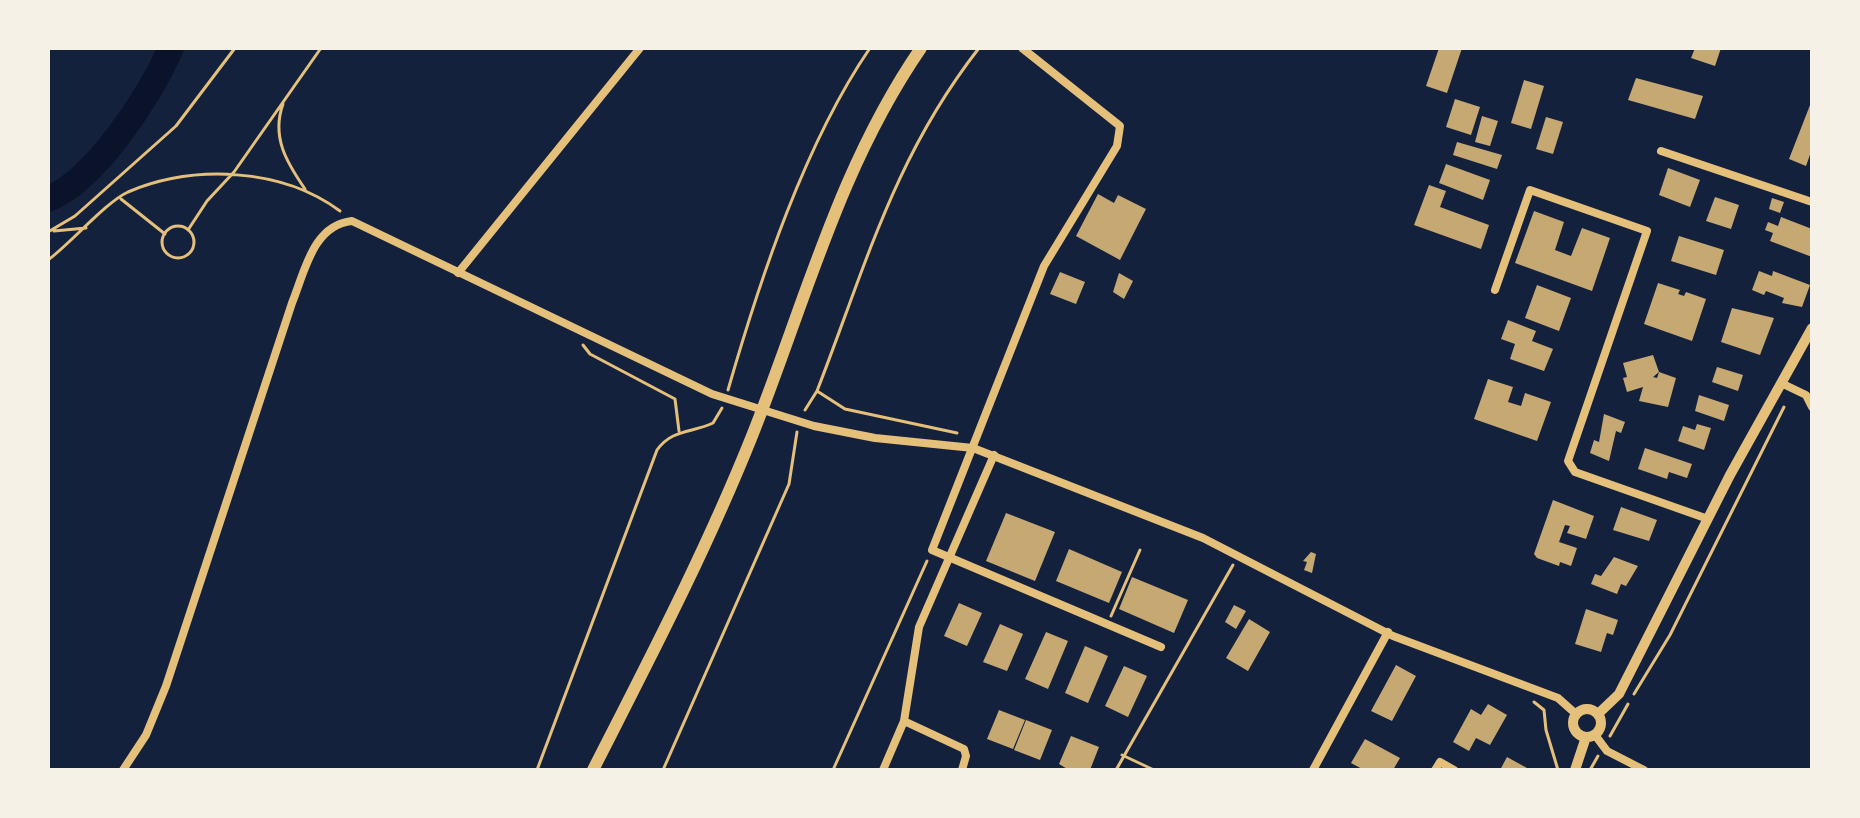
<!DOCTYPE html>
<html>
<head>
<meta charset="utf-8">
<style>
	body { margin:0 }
	#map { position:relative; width:1860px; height:818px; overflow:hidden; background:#14213d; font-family:"Source Serif 4",serif }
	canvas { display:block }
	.frame { position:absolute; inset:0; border:50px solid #f6f1e7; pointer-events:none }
</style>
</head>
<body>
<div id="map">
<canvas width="1860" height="818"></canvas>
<div class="frame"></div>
</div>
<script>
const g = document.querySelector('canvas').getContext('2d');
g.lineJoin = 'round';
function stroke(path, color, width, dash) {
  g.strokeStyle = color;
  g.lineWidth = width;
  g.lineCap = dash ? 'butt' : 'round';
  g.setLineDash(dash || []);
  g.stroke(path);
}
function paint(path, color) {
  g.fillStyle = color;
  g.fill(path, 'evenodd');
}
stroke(new Path2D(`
	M48 199C96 180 150 95 171 48`), '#0b132b', 26);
paint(new Path2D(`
	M1439 48H1462L1447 93 1426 86Z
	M1695 48H1721L1715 66 1691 58Z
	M1636 78 1703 96 1695 119 1628 100Z
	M1524 80 1544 86 1531 129 1511 123Z
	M1455 99 1480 107 1471 135 1446 127Z
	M1812 100V149L1806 166 1789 159Z
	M1482 116 1498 121 1490 146 1475 142Z
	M1546 117 1563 122 1553 154 1536 149Z
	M1457 142 1502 155 1497 169 1453 155Z
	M1446 164 1490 180 1483 200 1439 183Z
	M1668 168 1700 180 1690 207 1659 195Z
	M1429 185 1446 191 1440 207 1489 225 1481 249 1414 225Z
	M1098 194 1114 203 1118 195 1146 209 1120 260 1076 236Z
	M1715 197 1739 205 1731 229 1706 221Z
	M1772 198 1784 202 1780 213 1769 209Z
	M1534 211 1564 222 1555 250 1571 256 1582 228 1610 238 1592 291 1515 263Z
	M1781 217 1812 229V257L1770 241 1773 233 1765 230 1768 222 1778 226Z
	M1679 236 1724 250 1716 275 1671 261Z
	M1759 271 1772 276 1773 271 1810 285 1802 307 1782 303 1784 298 1766 291 1764 295 1752 290Z
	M1060 272 1085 282 1076 304 1050 294Z
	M1119 273 1133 281 1124 299 1113 292Z
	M1658 283 1680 290 1678 294 1684 296 1686 292 1706 299 1692 341 1644 324Z
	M1537 285 1571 298 1559 331 1525 318Z
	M1732 308 1774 318 1760 355 1721 342Z
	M1508 320 1536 331 1532 341 1553 349 1544 371 1510 359 1515 344 1501 339Z
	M1653 355 1659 372 1653 377 1657 378 1659 372 1676 378 1668 407 1639 401 1643 387 1627 392 1623 378 1627 377 1623 363Z
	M1717 367 1743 375 1738 391 1712 382Z
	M1488 379 1513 387 1508 402 1521 406 1525 393 1551 402 1537 441 1474 419Z
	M1699 395 1729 405 1724 421 1695 411Z
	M1604 414 1625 422 1621 433 1616 431 1609 461 1590 453 1594 440 1599 442Z
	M1697 424 1711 428 1704 450 1678 441 1683 426 1695 430Z
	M1645 448 1692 464 1687 478 1669 472 1667 479 1638 469Z
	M1553 500 1594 516 1586 539 1567 533 1570 526 1565 525 1559 542 1577 548 1571 566 1560 562 1559 566 1537 558 1534 554Z
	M1621 507 1657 520 1649 541 1613 530Z
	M1006 513 1055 532 1035 581 986 561Z
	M1069 549 1122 572 1109 603 1056 581Z
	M1311 552 1316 554 1312 573 1304 570 1307 562 1303 561Z
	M1614 557 1638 566 1626 586 1621 584 1617 594 1591 584 1595 574 1601 576Z
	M1132 577 1188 600 1174 633 1119 609Z
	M959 603 982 613 967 646 944 636Z
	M1234 605 1246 611 1236 629 1225 622Z
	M1586 609 1618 620 1613 635 1607 633 1601 652 1575 644Z
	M1249 619 1270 632 1248 671 1226 658Z
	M1000 624 1023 634 1007 671 983 662Z
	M1046 632 1068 641 1048 689 1025 679Z
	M1085 646 1108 656 1088 703 1065 693Z
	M1396 665 1416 676 1392 721 1371 711Z
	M1124 666 1147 676 1128 717 1105 706Z
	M1488 704 1507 715 1490 745 1476 738 1469 751 1453 742 1471 709 1481 715Z
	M999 710 1025 720 1013 749 987 739Z
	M1026 720 1052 730 1040 760 1014 750Z
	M1071 736 1099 747 1090 770H1069L1059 764Z
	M1365 739 1400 758 1393 770H1364L1351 763Z
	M1507 757 1527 768 1526 770H1500Z`), '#c6a872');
stroke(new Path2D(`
	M283 104C271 137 287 163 305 189
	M121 199 165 234
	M162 242a16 16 0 1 1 32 0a16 16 0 1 1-32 0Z
	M188 230 207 201 234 172 321 48
	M54 231 86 228
	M48 232 75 216 176 126 235 48
	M48 260C70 244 106 202 128 192 194 164 282 168 340 211
	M583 345 590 354 675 399 679 431
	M728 390C760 279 805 143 870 48
	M817 391 845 409 957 433
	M805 410 817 391C866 265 894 157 979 48
	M1111 616 1140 550
	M1634 694 1670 635 1784 407
	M1534 702 1544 710 1546 730 1558 770
	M1610 736 1628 704
	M1122 755 1154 770
	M537 770 657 450C672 429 692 433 713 423L722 408
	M663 770 789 484 797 432
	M833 770 927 561
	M1116 770 1233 565
	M1590 770 1598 756`), '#e5c07b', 3);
stroke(new Path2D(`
	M1022 48 1120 126 1117 146 1044 266 932 550 1161 647
	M1661 151 1812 202
	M458 273 640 48
	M1495 290 1530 190 1647 231 1568 461 1575 472 1708 519
	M1781 383 1806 395 1812 407
	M904 721 964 749 966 756 962 770
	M1595 735 1607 751 1644 770
	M123 770 146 735 166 686 292 303C305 271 313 225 352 221L712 394 814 426 875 438 973 448 1203 538 1393 636 1558 698 1576 714
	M883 770 904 721 919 627 994 455
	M1313 770 1388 632
	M1435 770 1440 762 1454 770`), '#e5c07b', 8);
stroke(new Path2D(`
	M1573 723a14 14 0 1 1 28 0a14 14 0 1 1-28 0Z
	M1598 714 1619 694 1730 475 1812 328
	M1575 770 1586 737`), '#e5c07b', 10);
stroke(new Path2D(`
	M593 770C649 660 706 551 752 436 805 303 839 167 921 48`), '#e5c07b', 12);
</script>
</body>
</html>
